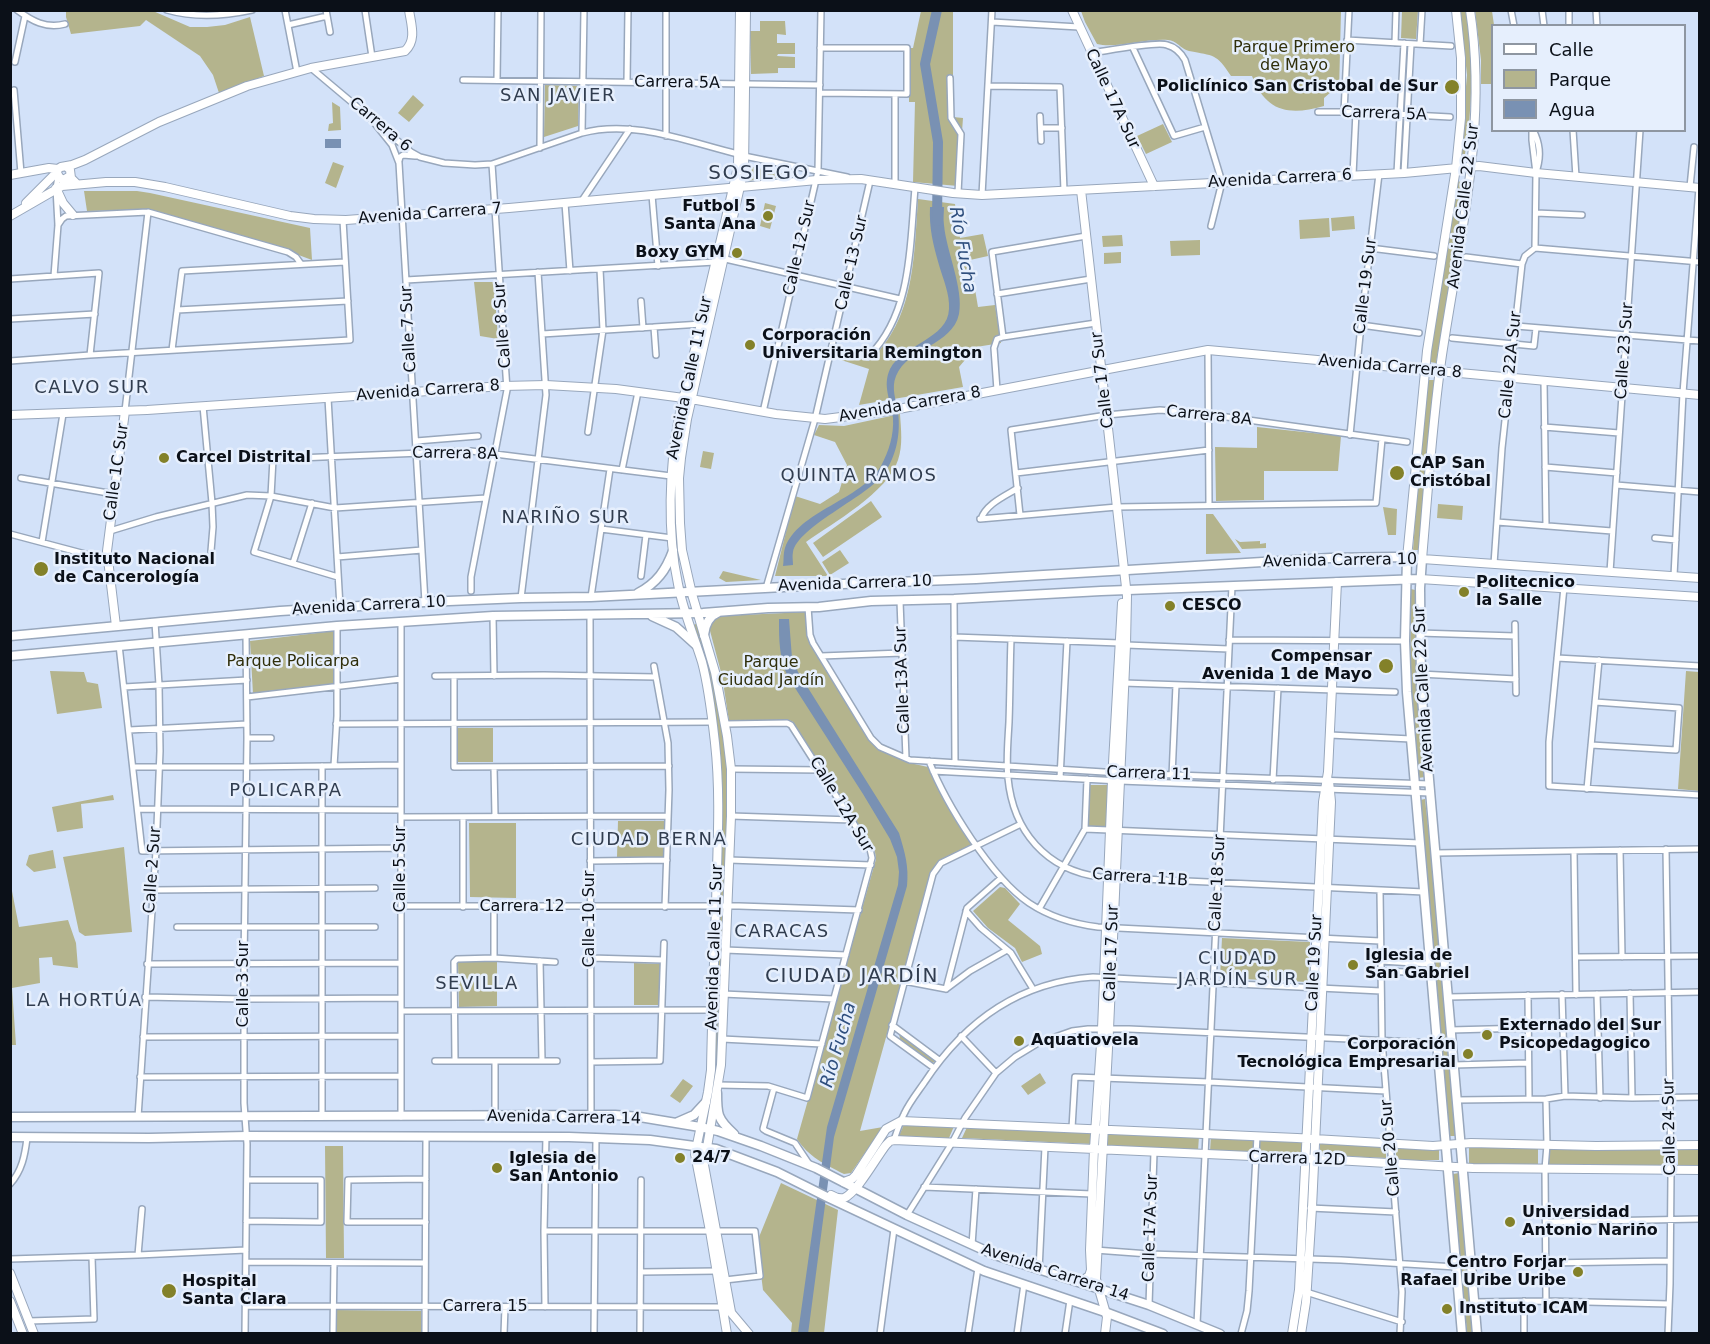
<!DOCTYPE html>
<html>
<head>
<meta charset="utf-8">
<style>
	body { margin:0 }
	#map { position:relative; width:1710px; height:1344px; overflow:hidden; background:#d3e2f9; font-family:"DejaVu Sans",sans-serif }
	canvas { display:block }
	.frame { position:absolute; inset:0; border:12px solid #0b1018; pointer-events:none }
	.legend { position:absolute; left:1491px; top:24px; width:195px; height:108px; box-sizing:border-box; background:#e6effd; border:2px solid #8e96a1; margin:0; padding:8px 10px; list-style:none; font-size:18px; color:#0b1018 }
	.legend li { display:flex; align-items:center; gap:12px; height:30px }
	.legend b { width:30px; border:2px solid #8e96a1 }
</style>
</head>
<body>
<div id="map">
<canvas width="1710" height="1344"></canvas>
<div class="frame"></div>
<ul class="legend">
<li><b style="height:8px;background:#fff"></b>Calle</li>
<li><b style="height:16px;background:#b4b48d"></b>Parque</li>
<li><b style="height:16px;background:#7991b3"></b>Agua</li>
</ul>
</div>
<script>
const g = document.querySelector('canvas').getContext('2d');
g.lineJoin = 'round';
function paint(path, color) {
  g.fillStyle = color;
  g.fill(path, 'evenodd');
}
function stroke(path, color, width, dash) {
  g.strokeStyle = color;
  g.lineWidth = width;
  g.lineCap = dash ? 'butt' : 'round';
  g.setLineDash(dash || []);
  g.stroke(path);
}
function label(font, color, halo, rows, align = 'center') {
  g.font = font + ' "DejaVu Sans",sans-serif';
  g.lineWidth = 5;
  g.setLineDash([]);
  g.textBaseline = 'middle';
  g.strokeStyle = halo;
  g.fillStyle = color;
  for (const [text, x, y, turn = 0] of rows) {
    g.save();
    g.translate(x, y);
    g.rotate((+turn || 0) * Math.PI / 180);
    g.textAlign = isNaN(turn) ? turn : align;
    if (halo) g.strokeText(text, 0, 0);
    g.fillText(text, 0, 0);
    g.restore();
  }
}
paint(new Path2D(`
	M55 10 153 11 190 27H207L225 25 250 17 264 76 219 93 213 75 200 56 146 20 140 26 71 34 66 17V11Z
	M921 11H953V117L963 118 958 186 913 182 915 102H909V48H913Z
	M1081 11H1341L1339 92H1331L1324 98V106C1289 116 1266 112 1252 76H1231C1216 53 1214 56 1189 51 1181 49 1176 40 1168 40 1147 38 1116 49 1097 44L1085 22Z
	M1402 11H1418L1416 39 1401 38Z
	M1460 11H1467C1473 59 1473 106 1465 154H1460L1467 75Z
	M1475 11H1492L1494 25 1492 26V84H1481V60Z
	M760 21H785L786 35 777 34V43H795V54H778L777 56 795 57V68H778V73L751 74 750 31H760Z
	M545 85 579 86 578 126 544 137Z
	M413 95 424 105 409 122 398 113Z
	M332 102 340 107 341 130 328 131 329 124 333 123Z
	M1163 124 1172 142 1146 154 1137 136Z
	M333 162 344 166 336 188 325 183Z
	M749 166 793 176 746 181Z
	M1463 181 1459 213V234L1436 363 1430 362 1434 317 1457 182Z
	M84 191H137L150 193 310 228 312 260 277 247 139 210 87 211Z
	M918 199 955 204 960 238 983 234 988 256 970 260 978 307 995 305 1001 343 976 347 959 367 963 387 859 405 869 369 835 358 836 353 869 361C915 320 914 256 918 199Z
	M765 203 776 206 770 229 760 226Z
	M1354 216 1355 229 1332 231 1331 218Z
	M1329 218 1330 237 1300 239 1299 220Z
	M1122 235 1123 246 1103 247 1102 236Z
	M1200 240V255L1171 256 1170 241Z
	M1121 252V263L1104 264V253Z
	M474 282H494L498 339 480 336Z
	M1425 380H1434L1419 550H1413Z
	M900 414C901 430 903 445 898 460 888 492 833 523 806 542L828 576H775L795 496 820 504 839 492 847 465 835 442 814 435 819 425 844 426Z
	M1257 427 1341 436 1338 471H1264V500L1216 501 1215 447 1257 448Z
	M703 451 714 453 711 469 700 467Z
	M871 501 882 517 823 557 813 543Z
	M1438 504 1463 506 1462 520 1437 518Z
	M1383 507 1397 509 1396 535H1388Z
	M1206 514H1213L1241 553 1206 554Z
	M1235 539 1240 542 1260 541V544L1266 543V548L1242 549Z
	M840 550 849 563 830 575 822 562Z
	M723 571 761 580 726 582 719 578Z
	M1411 589 1415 590 1416 668 1425 777 1418 778 1410 674Z
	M806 612 808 632 873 742 910 763 928 767 972 844 941 860 932 872 860 1131 883 1127 853 1170 851 1173 844 1174C824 1164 809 1157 797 1139L876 859 875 852 793 722 789 720 729 721 722 676 709 627 715 618 720 616Z
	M696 624 713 671 727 754 729 773 725 901H719L722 800 719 755 693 625Z
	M334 631 335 684 253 694 250 641Z
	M50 671 84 672 87 682 98 684 102 708 57 714Z
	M1686 671 1699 672V791L1678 789Z
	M457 728H493V762H458Z
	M1089 785H1108L1107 827H1088Z
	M113 795 114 800 81 804 83 828 57 832 52 807Z
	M1425 799 1430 844 1455 1136H1449L1420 800Z
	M618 821H664V858L617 857Z
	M469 823H516V898L470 897Z
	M124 847 132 932 85 936 79 932 63 857Z
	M53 850 56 868 34 872 26 865 29 855Z
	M1000 887 1005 888 1020 904 1008 920 1040 946 1042 954 1022 962 1015 948 988 928 973 911Z
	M10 891H12L19 927 68 920 76 943 78 968 53 965 52 957 39 958 40 983 12 988 16 1045H11Z
	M718 915H724L718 1065 709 1116 707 1115Z
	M1222 938 1310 942 1308 982 1220 978Z
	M497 961V1006L459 1007 458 962Z
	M634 963 661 964V1005H634Z
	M899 1033 934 1059 935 1062 931 1063 900 1039Z
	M1040 1073 1046 1083 1028 1095 1021 1086Z
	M683 1079 693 1086 680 1103 670 1096Z
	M905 1122 955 1124 949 1138 899 1136Z
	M968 1125 1093 1133 1092 1144 962 1138Z
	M1108 1130 1199 1136 1198 1151 1107 1145Z
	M1211 1135 1254 1137 1253 1154 1210 1152Z
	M1260 1137 1302 1139V1156L1259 1154Z
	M1320 1142 1386 1144V1158L1320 1155Z
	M1538 1145V1165H1469V1146Z
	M325 1146H343L344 1258H326Z
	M1396 1146 1439 1147V1160H1396Z
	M1549 1147 1665 1148V1167L1547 1169Z
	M1678 1147H1699V1167H1678Z
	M1459 1173 1472 1333H1467L1453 1174Z
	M781 1183 838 1210 824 1333H791L792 1323 763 1290 757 1242Z
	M337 1310 421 1311V1333H337Z`), '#b4b48d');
paint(new Path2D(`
	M325 139H341V148H325Z
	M930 207H944C944 212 943 219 944 225 946 250 964 289 959 314 952 346 908 347 896 376 891 388 896 400 898 412 901 434 896 459 882 476 864 498 798 527 793 552 792 556 793 561 793 565L783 566C784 561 783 554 785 548 798 511 861 500 881 466 889 451 894 435 893 418 891 401 882 386 890 369 903 344 948 339 949 309 950 294 943 279 939 265 933 244 929 228 930 207Z
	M779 619H789L792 658 798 672 899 833C905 853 909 866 907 886L834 1137 808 1334 798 1333 827 1127 898 885 899 872 897 857 890 839 863 794 788 677C779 657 779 641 779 619Z`), '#7991b3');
stroke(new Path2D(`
	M937 10 925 64 938 142 937 221`), '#7991b3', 10);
const street = new Path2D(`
	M17 10C32 21 46 29 65 24
	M167 10C195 18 224 16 252 10
	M285 10 297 72
	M326 10 330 32
	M365 10 372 57
	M666 10V136
	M1511 10 1514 26
	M1542 10 1544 26
	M1569 10V26
	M1596 10 1597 26
	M992 22 1079 27
	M288 25 327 16
	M1347 40 1451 46
	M1395 43 1396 10
	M1420 44 1422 10
	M1133 48 1174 136 1205 127
	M1091 53C1106 51 1157 41 1167 45 1175 47 1181 53 1185 60L1222 182 1211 226
	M15 62 25 16
	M311 68 411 152 420 157 444 163 475 165 492 164 582 133C633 119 688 142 738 154
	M950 78 951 118 961 134 958 193
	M463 80 820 85
	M497 80 498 10
	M627 82 628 10
	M988 86 1060 87 1064 191
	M14 90 21 173
	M820 93 907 94V48H820
	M1318 112H1356L1450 117
	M1344 112 1349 10
	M368 115 392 145 399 163 425 602
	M1040 116 1041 141
	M1041 128H1062
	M1532 130V140L1536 173 1535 248
	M1533 130C1540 143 1541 156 1537 169
	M1573 130 1576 177
	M582 133 584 10
	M540 148 541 10
	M744 156 847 177
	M399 161 400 157 403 155 415 156
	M1397 173 1404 43
	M1404 173 1411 44
	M1353 175 1356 112
	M895 185V94
	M1690 187 1694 147
	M652 195 658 266
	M982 195 992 10
	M581 202 630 129
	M565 203 570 271
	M1536 213 1582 215
	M58 225 62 219 66 216 148 212 288 252 296 257 301 264
	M1370 248 1434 256
	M1535 248 1700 262
	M1466 257 1522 264
	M721 258 900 299
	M54 276 58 225 56 188 58 177
	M10 279 99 273 90 355
	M406 280 715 262
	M997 294 1091 279
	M641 301 643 328
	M177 310 348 301
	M10 319 95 314
	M1361 325 1419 333
	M1516 326 1700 341
	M654 327 656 355
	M542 334 702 324
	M1003 337 992 252 1086 236
	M1452 338 1534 346 1536 328
	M172 350 182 271 345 262
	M1208 350 1209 505
	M869 356C912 313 910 245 915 188
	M10 361 90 355 350 340 343 220
	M1544 381 1546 526
	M997 390 994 348 997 339 1003 337 1096 323
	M328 398 340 607
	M203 406 212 503 213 527 211 551
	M125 411 148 212
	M763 412 818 171 821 10
	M1544 427 1619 433
	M588 432 603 330 600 269
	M1350 435 1361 325 1379 174
	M416 441 478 436
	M1545 467 1617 473
	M622 470 638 392
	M1016 473 1209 450
	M21 478 114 494
	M1616 485 1700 492
	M1020 515 1011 430 1107 415 1160 410 1205 414 1407 442
	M980 519 1117 507 1376 503 1382 439
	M981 519C986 504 1005 496 1018 488
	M1497 522 1612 531
	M601 529 672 538
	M110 531 156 517 247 495 271 496 335 508 486 498
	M10 534 108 560
	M1655 538 1676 540
	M42 542 63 414
	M337 557 422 550
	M293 563 312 503
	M1494 564 1502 448 1522 264 1525 256 1535 248
	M1610 572 1640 130
	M641 576 646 535
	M1674 576 1683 393 1699 188
	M338 577 254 552 271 496 273 459 471 451 671 476
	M1564 587 1549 742V786L1700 795
	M766 588 815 419 870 181
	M471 591V577L507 390 492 164
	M591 597 610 469
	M521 598 546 395 538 272
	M954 599 955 763
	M900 601 906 758
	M808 607 810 635 813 643 871 738 880 747 910 760 1120 773 1429 784
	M590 615 591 1116
	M493 616 494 676
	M1515 624 1516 693
	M1419 633 1515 636
	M954 637 1120 643
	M1011 639C1010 667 1010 695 1009 722 1008 741 1006 760 1008 778 1013 831 1046 870 1100 877L1424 892
	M1229 640 1405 641
	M119 645 142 851 401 848
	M1126 645 1229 649
	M821 656 902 653
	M1557 658 1700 666
	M654 666 668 743 669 790 665 907
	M1420 674 1516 679
	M435 676 544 675 656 677
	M454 676V767L669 766
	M1123 683 1395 692
	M124 687 247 680
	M247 697 401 679
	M336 724 713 722
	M129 730 247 724
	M1330 735 1411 739
	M247 738H271
	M1591 745 1676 750 1679 708 1595 702
	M929 761C946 804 991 877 1029 903 1050 917 1074 924 1098 927L1380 941
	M322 766V1116
	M334 766 337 716V626
	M133 767H247L401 765
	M494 767 495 816
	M731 769 821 770
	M933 771 1120 781 1430 793
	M1172 776 1176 685
	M1060 778 1067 641
	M1273 780 1278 688
	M1587 789 1599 660
	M138 809 401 810
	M731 816 852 820
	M401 817 668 816
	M463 817V907
	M1085 829 1420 843
	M1666 849 1671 1175 1670 1284 1668 1334
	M1620 850 1622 957
	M1574 851 1576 995
	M1435 853 1700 849
	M729 860 871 865
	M590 861 667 860
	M152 890 375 888
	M1380 891 1382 1040 1402 1292 1400 1334
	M401 906H739L859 910
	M494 907V958
	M1039 909 1085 829 1087 779
	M966 911 981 928 1011 953 1033 989
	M177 927H375
	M725 950 846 955
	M1576 957 1700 956
	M590 958 663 960
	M540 961 542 1061
	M1381 961 1430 964
	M147 964 401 963
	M1381 971 1431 973
	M904 981 946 989
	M946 989 967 908 1001 878
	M946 989 970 971 1007 950
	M1630 993 1632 1098
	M723 994 834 999
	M1562 994 1565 1096
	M1597 994 1600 1098
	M1528 995 1529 1098
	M145 997 244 999 401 998
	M1448 997 1700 992
	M401 1011 713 1010
	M892 1025 939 1060
	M1450 1030 1528 1028
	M961 1036 996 1073
	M143 1037 401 1036
	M722 1039 822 1044
	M435 1061H557
	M455 1061 454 962 457 959 494 958 555 962
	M495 1061V1116
	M591 1062 660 1061 664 943
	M1453 1065 1528 1063
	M934 1068 890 1036 933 874 941 863 1021 824
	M140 1077 401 1076
	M718 1085 768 1086 807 1098 872 858 870 849 791 725 787 723 725 724
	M774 1088 763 1129 766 1131 795 1143 809 1164
	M1456 1100 1546 1099 1565 1096 1632 1098 1700 1097
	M138 1117 156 851 160 751 159 685 155 622
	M401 1117V622
	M1072 1128 1075 1077 1209 1082 1386 1091
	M894 1140C897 1131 900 1122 904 1114 909 1103 917 1093 924 1083 964 1022 1019 982 1093 977L1381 991
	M10 1184C22 1171 25 1155 27 1138
	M924 1187 1092 1194
	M1310 1208 1396 1212
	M907 1215 952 1143 965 1118 996 1073 1015 1057 1038 1043 1072 1031 1088 1029H1129L1437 1043
	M246 1221 321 1222V1180H247
	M426 1222H347L348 1180 426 1179
	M1546 1222 1700 1219
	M544 1231H755L760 1276 725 1280
	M972 1245 976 1189
	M1095 1250 1149 1254 1341 1260 1456 1267
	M138 1255 142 1209
	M10 1259 138 1255 246 1250
	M246 1262 425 1263
	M1547 1263 1670 1261
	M1039 1270 1045 1147
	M641 1272 717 1271
	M1306 1292 1402 1322
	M1546 1301 1545 1169 1547 1145 1546 1099
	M1474 1302 1546 1301 1669 1304
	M1149 1305 1154 1152
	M246 1306 723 1307
	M545 1307 544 1231 546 1136
	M29 1321 94 1319 92 1257
	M1197 1324 1232 586
	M245 1334 247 1144 244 1103V964L247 738 246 635
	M333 1334 334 1263
	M425 1334 426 1137
	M504 1334 505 1307
	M594 1334 596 1137
	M640 1334 641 1180
	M880 1334 894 1229
	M968 1334 978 1268
	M1017 1334 1024 1284
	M1065 1334 1070 1300
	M1241 1334 1247 1311 1249 1291 1257 1136
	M1524 1334V1301`);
const secondary = new Path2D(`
	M1072 10 1154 186
	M1470 10C1488 126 1459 241 1442 355 1432 422 1428 491 1422 559L1700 578
	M67 167 70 170 71 178 77 184
	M57 172C58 177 61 180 65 179L70 176
	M10 175 49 168 58 169 61 167 72 165 85 160 159 122 247 86 311 68 405 51C417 40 411 24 409 10
	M56 188 63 203 73 215
	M1081 190 1127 596 1126 645 1109 1029 1096 1279 1107 1317 1105 1334
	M26 203 57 172 58 169
	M10 216 62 186 106 182H135L165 187 290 216 314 219 346 220 509 208 817 180 861 179 953 193 982 195 1404 173 1479 166 1536 173 1700 188
	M10 415 147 410 503 386 546 385 616 389 691 399 776 414 825 419 888 411 1208 350 1700 395
	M1407 558 1427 351 1456 168 1461 118V58L1456 10
	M1420 579 1700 597
	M116 626 107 551 125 411
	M844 1182 852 1179 856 1175 886 1129 901 1121 1297 1138 1433 1146 1471 1143 1596 1146 1700 1145
	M831 1195C836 1198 839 1199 844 1198 857 1193 877 1156 886 1145L890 1141 894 1140 1318 1159 1473 1168 1700 1170
	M10 1273 34 1334
	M1080 1282 1089 1276 1091 1270 1090 1250 1094 1149 1102 1029 1112 781 1122 603
	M10 1301 23 1334
	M728 1309 749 1334
	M731 1312 704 1165 721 1065 731 816V769L727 736 715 672 692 594 682 550 680 523 679 478 681 458 687 419 744 169 746 10
	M727 1334 710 1231 695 1154 708 1092 711 1070C712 1015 714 961 716 906 717 852 721 797 715 743 712 716 709 688 702 662 694 636 683 611 678 584 667 533 669 468 679 417L738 167 740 10
	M1292 1334 1299 1290 1323 802 1328 772 1337 582
	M1301 1334 1306 1302 1312 1208 1331 802 1329 781`);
const primary = new Path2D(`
	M1407 558 1405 641 1407 692 1462 1334
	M638 593C657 583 666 570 673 551
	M652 616 676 627 696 645
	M704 635C705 624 709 616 719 612
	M10 636 280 611 425 602 521 598 591 597 842 584 976 579 1330 558 1395 557 1422 559 1420 588 1421 687 1477 1334
	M10 656 337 626 493 616 703 613 768 608 819 607 871 601 954 599 1101 591 1420 579
	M717 1093C717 1114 717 1119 734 1134
	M10 1117 615 1115 640 1117 700 1127 718 1131 761 1146 816 1168 907 1215 995 1255 1149 1305 1220 1334
	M678 1122 694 1115 706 1102
	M10 1137 149 1138 247 1136 569 1137 650 1140 716 1149 777 1172 829 1198 984 1271 1105 1312 1163 1334`);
stroke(street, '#98a7bc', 8);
stroke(secondary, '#98a7bc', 10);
stroke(primary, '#98a7bc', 11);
stroke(street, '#fff', 5);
stroke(secondary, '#fff', 8);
stroke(primary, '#fff', 8);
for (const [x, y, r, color] of [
	[1452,87,8,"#838129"],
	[768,216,6,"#838129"],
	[737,253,6,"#838129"],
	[750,345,6,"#838129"],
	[164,458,6,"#838129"],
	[1397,473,8,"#838129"],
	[41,569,8,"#838129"],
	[1464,592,6,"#838129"],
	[1170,606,6,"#838129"],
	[1386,666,8,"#838129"],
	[1353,965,6,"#838129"],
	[1487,1035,6,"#838129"],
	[1019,1041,6,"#838129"],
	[1468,1054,6,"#838129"],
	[680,1158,6,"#838129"],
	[497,1168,6,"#838129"],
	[1510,1222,6,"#838129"],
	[1578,1272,6,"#838129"],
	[169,1291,8,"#838129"],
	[1447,1309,6,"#838129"]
]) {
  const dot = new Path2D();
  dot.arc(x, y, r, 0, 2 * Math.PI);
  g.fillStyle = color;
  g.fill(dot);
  stroke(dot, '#e6effd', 2);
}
label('16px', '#302f0b', '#e6effd', [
	["Parque Primero",1294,48],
	["de Mayo",1294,66],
	["Parque Policarpa",293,662],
	["Parque",771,663],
	["Ciudad Jardín",771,681]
]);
label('16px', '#0b1018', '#e6effd', [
	["Carrera 5A",677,83,1],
	["Calle 17A Sur",1112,99,65],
	["Carrera 5A",1384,114,2],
	["Carrera 6",380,125,40],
	["Avenida Carrera 6",1280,179,-3],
	["Avenida Calle 22 Sur",1464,206,-83],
	["Avenida Carrera 7",430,214,-4],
	["Calle 12 Sur",800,248,-77],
	["Calle 13 Sur",852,263,-77],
	["Calle 19 Sur",1366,286,-83],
	["Calle 8 Sur",503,325,-94],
	["Calle 7 Sur",409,329,-93],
	["Calle 23 Sur",1625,351,-86],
	["Calle 22A Sur",1511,365,-84],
	["Avenida Carrera 8",1390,367,5],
	["Avenida Calle 11 Sur",690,378,-78],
	["Calle 17 Sur",1103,380,-97],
	["Avenida Carrera 8",428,391,-4],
	["Avenida Carrera 8",910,405,-10],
	["Carrera 8A",1209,416,6],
	["Carrera 8A",455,454,1],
	["Calle 1C Sur",117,472,-82],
	["Avenida Carrera 10",1340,561,-1],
	["Avenida Carrera 10",855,584,-2],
	["Avenida Carrera 10",369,606,-3],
	["Calle 13A Sur",903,680,-92],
	["Avenida Calle 22 Sur",1424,689,-93],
	["Carrera 11",1149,774,2],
	["Calle 12A Sur",841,805,59],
	["Calle 5 Sur",401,869,-90],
	["Calle 2 Sur",153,870,-86],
	["Carrera 11B",1140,878,4],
	["Calle 18 Sur",1218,883,-87],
	["Carrera 12",522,907],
	["Calle 10 Sur",590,919,-90],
	["Avenida Calle 11 Sur",715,947,-88],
	["Calle 17 Sur",1112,953,-88],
	["Calle 19 Sur",1315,963,-87],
	["Calle 3 Sur",244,984,-90],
	["Avenida Carrera 14",564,1118,1],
	["Calle 24 Sur",1670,1127,-91],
	["Calle 20 Sur",1391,1148,-95],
	["Carrera 12D",1297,1159,2],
	["Calle 17A Sur",1151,1228,-88],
	["Avenida Carrera 14",1055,1273,18],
	["Carrera 15",485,1307]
]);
label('bold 16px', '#0b1018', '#e6effd', [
	["Policlínico San Cristobal de Sur",1438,87,"right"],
	["Futbol 5",756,207,"right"],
	["Santa Ana",756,225,"right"],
	["Boxy GYM",725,253,"right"],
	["Corporación",762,336],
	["Universitaria Remington",762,354],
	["Carcel Distrital",176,458],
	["CAP San",1410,464],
	["Cristóbal",1410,482],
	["Instituto Nacional",54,560],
	["de Cancerología",54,578],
	["Politecnico",1476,583],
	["la Salle",1476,601],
	["CESCO",1182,606],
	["Compensar",1372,657,"right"],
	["Avenida 1 de Mayo",1372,675,"right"],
	["Iglesia de",1365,956],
	["San Gabriel",1365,974],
	["Externado del Sur",1499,1026],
	["Psicopedagogico",1499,1044],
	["Aquatiovela",1031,1041],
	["Corporación",1456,1045,"right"],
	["Tecnológica Empresarial",1456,1063,"right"],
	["24/7",692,1158],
	["Iglesia de",509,1159],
	["San Antonio",509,1177],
	["Universidad",1522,1213],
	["Antonio Nariño",1522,1231],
	["Centro Forjar",1566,1263,"right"],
	["Rafael Uribe Uribe",1566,1281,"right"],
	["Hospital",182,1282],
	["Santa Clara",182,1300],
	["Instituto ICAM",1459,1309]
], 'left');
g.letterSpacing = '1.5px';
label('18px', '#313d4f', '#e6effd', [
	["SAN JAVIER",558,96],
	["CALVO SUR",92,388],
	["QUINTA RAMOS",859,476],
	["NARIÑO SUR",566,518],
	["POLICARPA",286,791],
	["CIUDAD BERNA",649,840],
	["CARACAS",782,932],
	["CIUDAD",1238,959],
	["JARDÍN SUR",1238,980],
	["SEVILLA",477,984],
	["LA HORTÚA",84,1001]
]);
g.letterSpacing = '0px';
label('italic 18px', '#2f4f7e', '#e6effd', [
	["Río Fucha",962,250,80],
	["Río Fucha",839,1045,-74]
]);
g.letterSpacing = '1.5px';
label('20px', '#313d4f', '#e6effd', [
	["SOSIEGO",759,174],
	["CIUDAD JARDÍN",852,977]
]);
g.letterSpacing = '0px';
</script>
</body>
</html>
